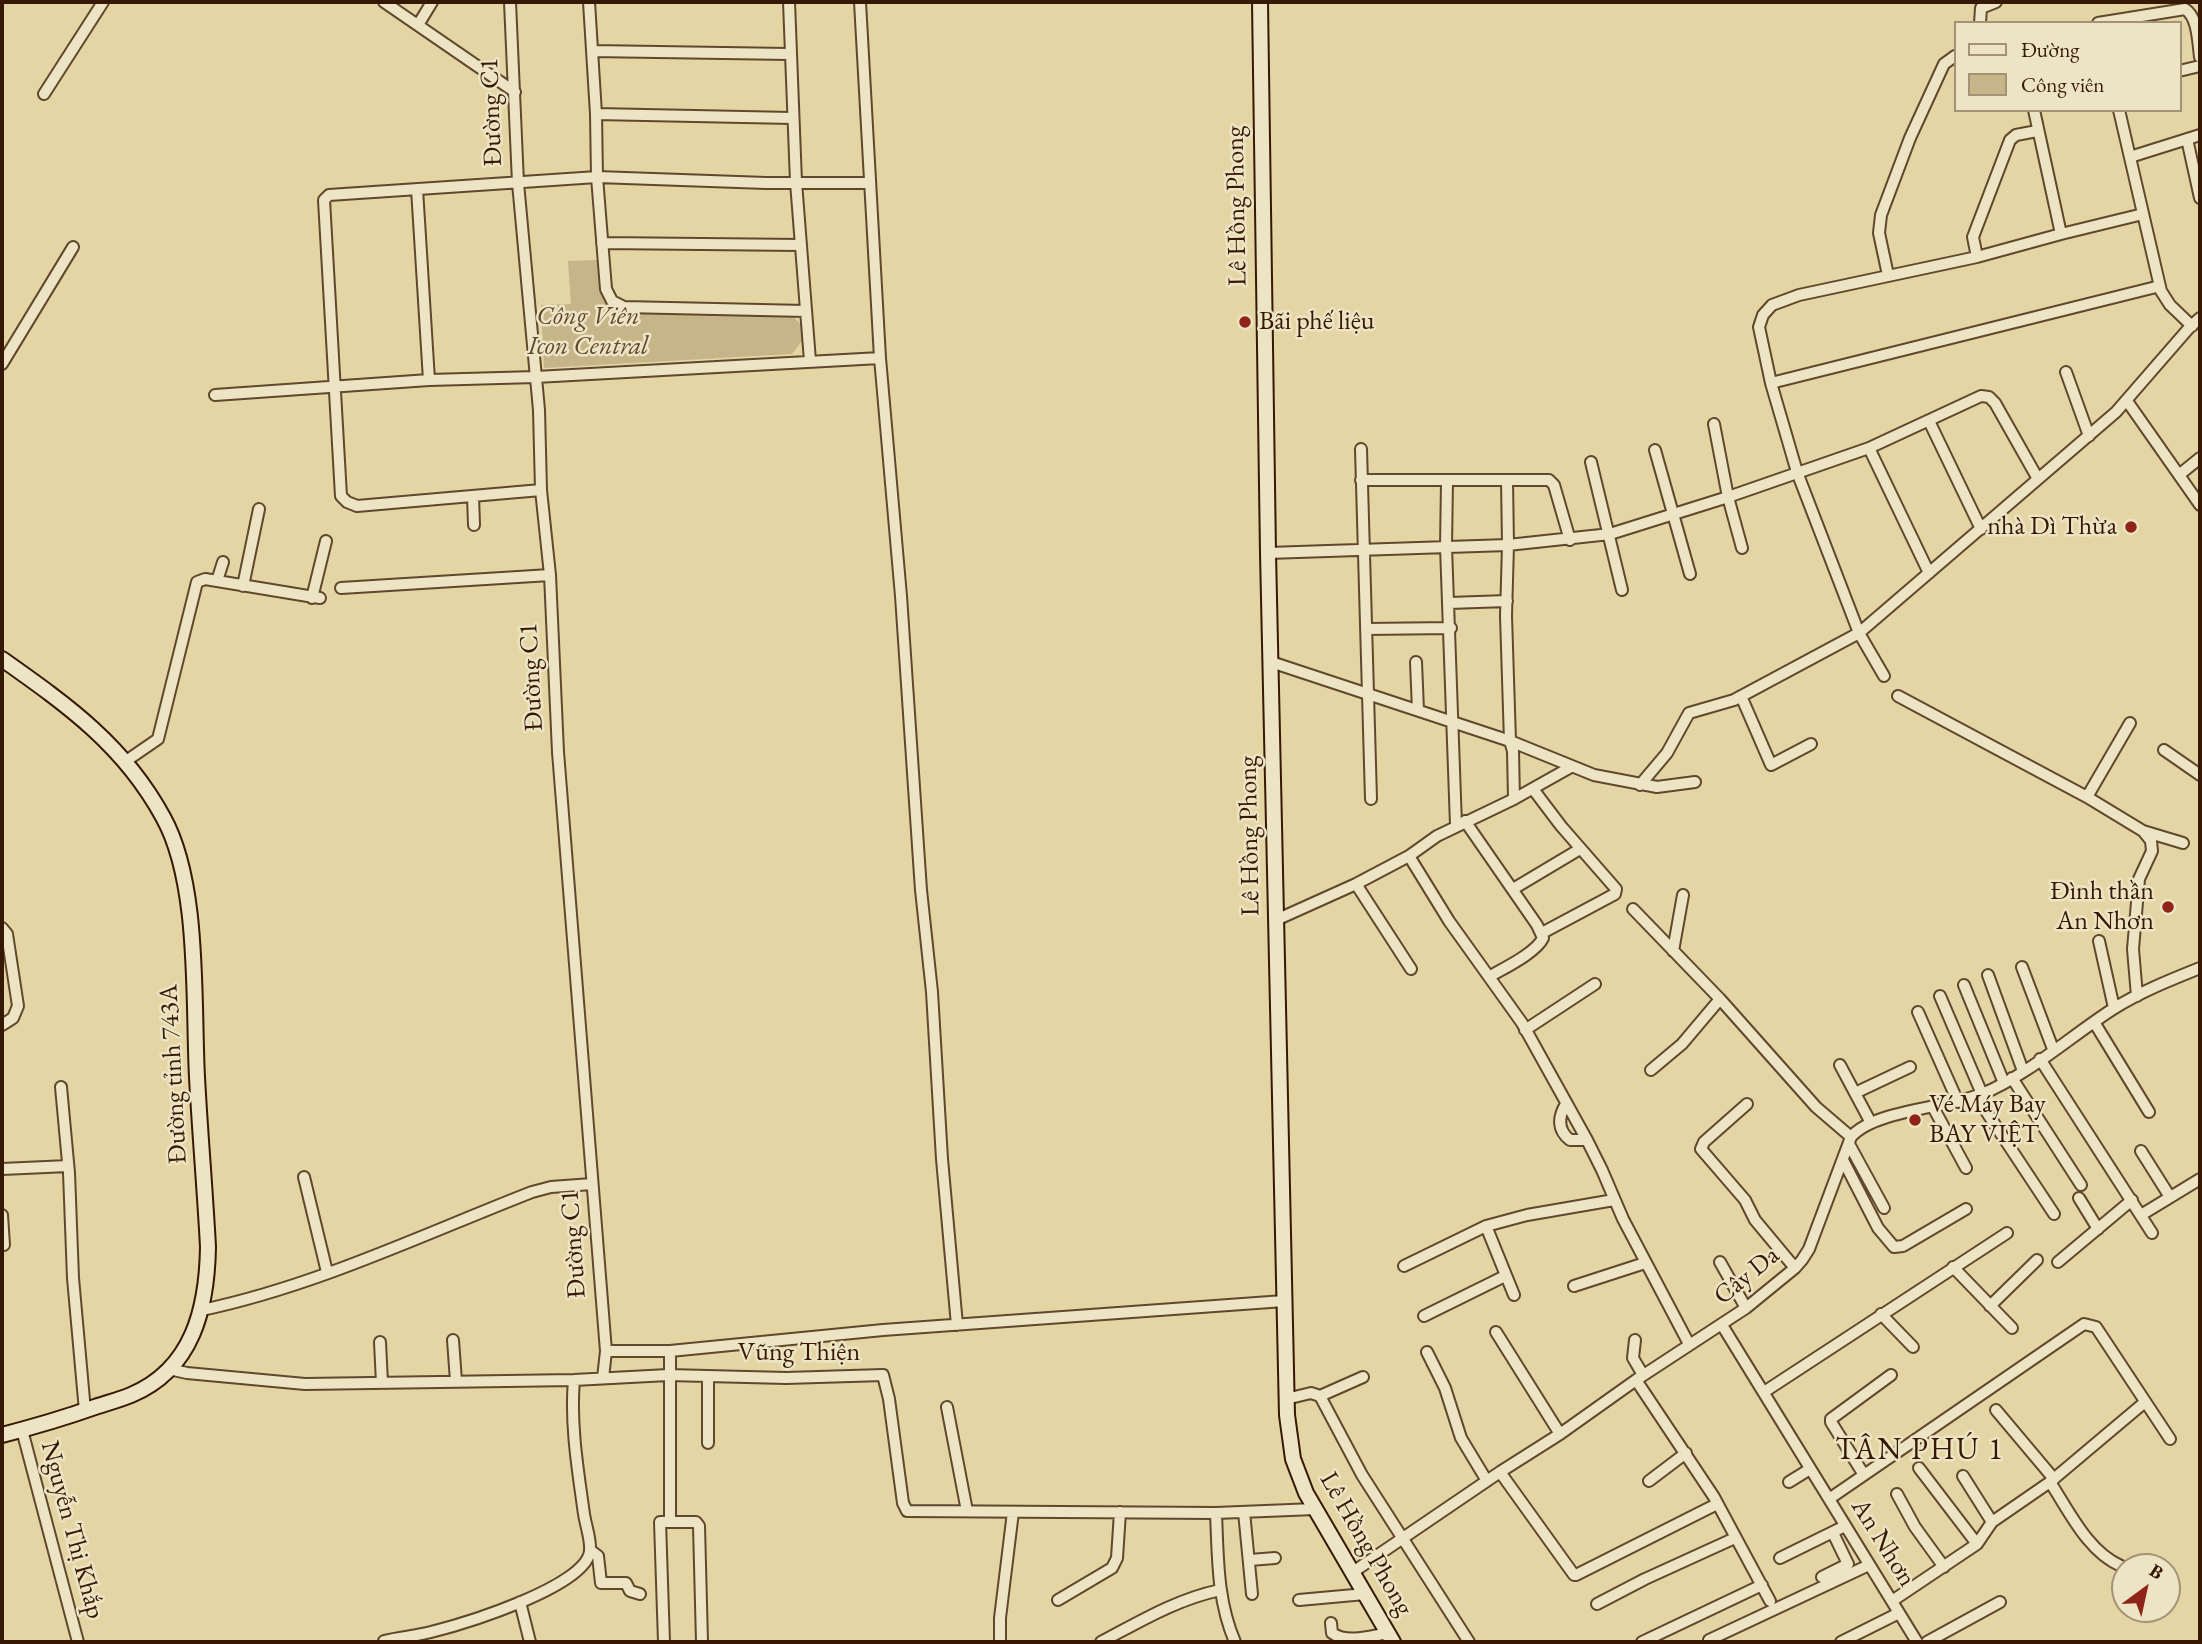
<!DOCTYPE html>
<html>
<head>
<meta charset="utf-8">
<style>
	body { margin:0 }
	#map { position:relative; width:2202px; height:1644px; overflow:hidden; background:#e3d5a4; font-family:"EB Garamond",serif }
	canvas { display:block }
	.frame { position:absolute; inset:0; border:4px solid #361804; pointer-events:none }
	.legend { position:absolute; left:1954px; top:21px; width:228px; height:91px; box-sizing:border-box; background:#ede4c4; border:2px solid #a49277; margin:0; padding:9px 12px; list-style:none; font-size:21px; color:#361804 }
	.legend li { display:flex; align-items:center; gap:14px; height:35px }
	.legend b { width:35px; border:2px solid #a49277 }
	.north { position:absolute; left:2111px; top:1553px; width:70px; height:70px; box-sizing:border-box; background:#ede4c4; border:2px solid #a49277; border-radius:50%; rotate:33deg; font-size:19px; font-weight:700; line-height:28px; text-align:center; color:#361804 }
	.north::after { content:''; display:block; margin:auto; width:24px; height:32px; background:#8f2418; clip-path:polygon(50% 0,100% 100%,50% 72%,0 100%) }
</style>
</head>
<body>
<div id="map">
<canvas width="2202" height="1644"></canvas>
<div class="frame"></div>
<ul class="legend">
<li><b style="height:9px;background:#ede4c4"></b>Đường</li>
<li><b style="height:19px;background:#c6b589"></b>Công viên</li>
</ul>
<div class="north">B</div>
</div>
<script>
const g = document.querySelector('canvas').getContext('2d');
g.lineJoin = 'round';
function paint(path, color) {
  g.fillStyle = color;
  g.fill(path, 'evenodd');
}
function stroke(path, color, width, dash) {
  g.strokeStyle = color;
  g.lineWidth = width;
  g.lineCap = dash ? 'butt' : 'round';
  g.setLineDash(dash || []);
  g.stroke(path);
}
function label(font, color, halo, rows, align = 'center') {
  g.font = font + ' "EB Garamond",serif';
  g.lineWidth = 5;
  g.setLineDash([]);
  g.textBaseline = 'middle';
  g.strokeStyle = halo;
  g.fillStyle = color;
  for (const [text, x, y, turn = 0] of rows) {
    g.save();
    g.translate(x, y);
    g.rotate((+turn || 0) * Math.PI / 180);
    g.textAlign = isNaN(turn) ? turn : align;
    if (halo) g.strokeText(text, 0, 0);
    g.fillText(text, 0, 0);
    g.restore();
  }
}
paint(new Path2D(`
	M598 260C600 287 596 301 624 313L793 316 801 325 802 341 792 354 544 368 541 305 571 304 568 261Z`), '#c6b589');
const minor = new Path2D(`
	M384 2 515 92
	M510 2 518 183 539 410 541 490 550 575 558 752 606 1351 603 1378
	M789 2 796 182 810 361
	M860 2 880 358 901 596 921 890 932 992 942 1159 957 1325
	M1980 23 1981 8 1996 2
	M2098 23 2185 9C2198 17 2198 42 2200 57
	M418 25 432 2
	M592 51 789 54
	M2179 71 2200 66
	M44 94 103 2
	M2034 110 2061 234
	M2119 110 2161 291 2170 305 2192 326
	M596 114 792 118
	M2187 139 2200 198
	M2130 157 2200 135
	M417 189 429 380
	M602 243 801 245
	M1977 257 1973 237 2010 140 2016 135 2037 131
	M1888 275 1879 233 1881 215 1910 138 1944 64 1955 56
	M806 311 624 307 612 301 606 289 597 177 766 183H869
	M2 364 73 247
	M2066 372 2089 436
	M1771 383 2160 286
	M215 395 429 380 536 377 880 358
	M2127 401 2200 505
	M1929 421 1981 529
	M1714 424 1728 497 1742 548
	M1869 448 1929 573
	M1361 449 1371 799
	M1655 450 1690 574
	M1591 462 1622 590
	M2179 475 2200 458
	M1361 480H1549L1554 485 1570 540
	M1507 480 1508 545 1506 616 1510 741 1513 751 1514 799
	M1447 481 1446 547 1456 825
	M541 490 357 506 347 502 341 496 324 200 329 195 597 177 596 114 589 2
	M473 496 474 525
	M1268 553 1508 545 1610 534 1728 497 1869 448 1981 396 1989 397 1995 403 2038 479
	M217 581 223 562
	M243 586 259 509
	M341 588 550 575
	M312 598 326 541
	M1449 603 1507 601
	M1366 629 1451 628
	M1271 662 1510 741 1594 775 1657 787 1695 782
	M1416 662 1418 710
	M1884 676 1859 633 1839 581 1797 472 1771 383 1759 327 1763 315 1772 305 1799 295 1977 257 2061 234 2143 214
	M1741 696 1771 765 1811 744
	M1898 696 2087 797 2143 831 2151 841 2152 851 2139 879 2133 949 2137 996
	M2164 750 2200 775
	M126 761 158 739 197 582 205 579 320 598
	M1640 785 1667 753 1689 713 1734 700 1859 633 2116 412 2189 328 2200 318
	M1533 789 1561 826 1616 889 1615 894 1542 933
	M2087 797 2130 723
	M1465 821 1537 925 1543 938C1536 953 1504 968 1489 977
	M2143 831 2183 843
	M1409 856 1449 921 1522 1023 1587 1140 1602 1170 1623 1219 1689 1344
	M1356 884 1411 969
	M1513 889 1580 849
	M1633 909 1720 999 1816 1107 1851 1137
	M1276 920 1356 884 1409 856 1437 836 1514 799 1571 767
	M2 928 7 934 18 1006 13 1018 2 1025
	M2099 941 2114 1008
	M1673 951 1683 895
	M2022 967 2053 1049
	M1988 975 2023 1071
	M1964 985 2004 1083
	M1940 996 1982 1094
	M1918 1012 1958 1102
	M2094 1022 2149 1112
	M1525 1030 1595 984
	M2040 1059 2152 1233
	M1840 1065 1871 1123
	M1651 1070 1682 1044 1720 999
	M2012 1078 2081 1185
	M61 1087 69 1173 73 1278 85 1411
	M1855 1093 1910 1067
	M1976 1096 2054 1214
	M1566 1104C1558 1117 1557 1130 1570 1140H1587
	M1747 1104 1704 1142 1701 1149 1745 1200 1755 1220 1795 1268
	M1933 1107 1966 1168
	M1849 1144 1884 1208
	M2141 1151 2170 1197
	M1843 1160 1878 1228 1894 1247 1903 1246 1966 1209
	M2 1169 68 1166
	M304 1177 327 1272
	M2079 1198 2098 1229
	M2 1215 4 1245
	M2141 1215 2200 1179
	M1720 1262 1746 1308
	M2058 1262 2132 1200
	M1404 1266 1486 1226
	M1953 1267 2012 1328
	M1574 1286 1645 1263
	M1514 1295 1486 1226 1527 1215 1614 1200
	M1990 1306 2037 1260
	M202 1310C316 1286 424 1234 532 1192L551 1187 592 1184
	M1881 1314 1913 1347
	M1424 1316 1505 1276
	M1722 1325 1917 1642
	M1496 1332 1560 1434
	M453 1340 456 1381
	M1635 1340 1633 1358 1643 1375
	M380 1342 382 1383
	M606 1351H670L883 1330 1284 1301
	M670 1351V1522
	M1427 1352 1445 1388 1461 1438 1487 1481
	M169 1369 187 1373 305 1384 574 1380 668 1375 786 1378 883 1375 889 1399 903 1503 907 1511 1216 1513 1315 1509
	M708 1376V1443
	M1636 1380 1714 1497 1770 1601
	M1764 1392 2007 1233
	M1320 1396 1362 1475 1469 1642
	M1286 1399 1311 1393 1320 1396 1363 1377
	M947 1407 967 1511
	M1996 1410 2054 1479
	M22 1430 78 1642
	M1919 1468 1977 1544
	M1500 1472 1574 1575H1576L1717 1504
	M1864 1475 1831 1422V1419L1891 1375
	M1963 1476 1992 1522
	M1649 1481 1686 1453
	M1789 1482 1810 1469
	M2050 1482C2069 1511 2088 1552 2121 1566
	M1897 1494 1915 1527 1944 1567
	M1829 1499 2084 1324 2096 1327 2170 1439
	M1244 1512 1252 1594
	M1216 1513C1218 1558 1217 1600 1235 1642
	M590 1550 598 1556 601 1583H626L630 1591 640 1594
	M1780 1558 1845 1526
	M1250 1560 1275 1558
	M1353 1572 1500 1472 1560 1434 1636 1380 1746 1308 1795 1268 1802 1260 1809 1249 1851 1137C1874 1110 1947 1108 1982 1094 2028 1075 2071 1036 2113 1009 2140 992 2170 980 2200 968
	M1822 1577 1848 1564 1833 1533
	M1058 1600 1112 1568 1117 1558 1120 1512
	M1299 1600 1365 1594
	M1892 1601 1977 1544 1992 1522 2050 1482 2145 1402
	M520 1602 530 1642
	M1597 1604 1645 1579 1735 1538
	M1331 1623 1332 1633C1347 1644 1371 1636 1388 1633
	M1709 1640 1869 1565
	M384 1641C400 1637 416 1636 431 1632 463 1624 586 1587 590 1551 591 1539 586 1527 584 1514 578 1471 570 1424 574 1380
	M664 1642 660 1522H696L699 1526 702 1642
	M1000 1642V1618L1013 1512
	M1101 1642C1141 1621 1175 1600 1220 1590
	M1642 1642 1762 1585
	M1841 1642 1899 1613
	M1927 1642 2000 1602`);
const secondary = new Path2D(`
	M1260 2 1268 553 1287 1415 1293 1459 1306 1493 1393 1642
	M2 659C67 705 124 745 163 817 200 883 193 1001 197 1077 200 1134 205 1190 208 1247 207 1308 193 1369 131 1395 119 1400 107 1403 95 1407 64 1418 33 1427 2 1435`);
stroke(minor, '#61472c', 14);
stroke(secondary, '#361804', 18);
stroke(minor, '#ede4c4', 10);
stroke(secondary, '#ede4c4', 14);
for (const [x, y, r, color] of [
	[1245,322,7,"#8f2418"],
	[2131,527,7,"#8f2418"],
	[2168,907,7,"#8f2418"],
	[1915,1120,7,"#8f2418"]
]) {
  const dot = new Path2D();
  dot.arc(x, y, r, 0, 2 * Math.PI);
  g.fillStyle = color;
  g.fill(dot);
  stroke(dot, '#ede4c4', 2.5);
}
label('26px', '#361804', '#ede4c4', [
	["Đường C1",492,112,-92],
	["Lê Hồng Phong",1237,206,-91],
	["Đường C1",532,677,-93],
	["Lê Hồng Phong",1250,836,-91],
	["Đường tỉnh 743A",174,1074,-93],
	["Đường C1",574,1244,-94],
	["Cây Da",1747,1276,-39],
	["Vũng Thiện",799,1353],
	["Nguyễn Thị Khắp",72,1530,75],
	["An Nhơn",1883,1543,58],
	["Lê Hồng Phong",1366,1544,60]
]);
label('italic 26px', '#61472c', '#ede4c4', [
	["Công Viên",588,317],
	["Icon Central",588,347]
]);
label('26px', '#361804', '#ede4c4', [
	["Bãi phế liệu",1259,322],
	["nhà Dì Thừa",2117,527,"right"],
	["Đình thần",2154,892,"right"],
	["An Nhơn",2154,922,"right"],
	["Vé Máy Bay",1929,1105],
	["BAY VIỆT",1929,1135]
], 'left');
g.letterSpacing = '2px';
label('30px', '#361804', '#ede4c4', [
	["TÂN PHÚ 1",1920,1451]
]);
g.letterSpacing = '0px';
</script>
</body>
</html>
